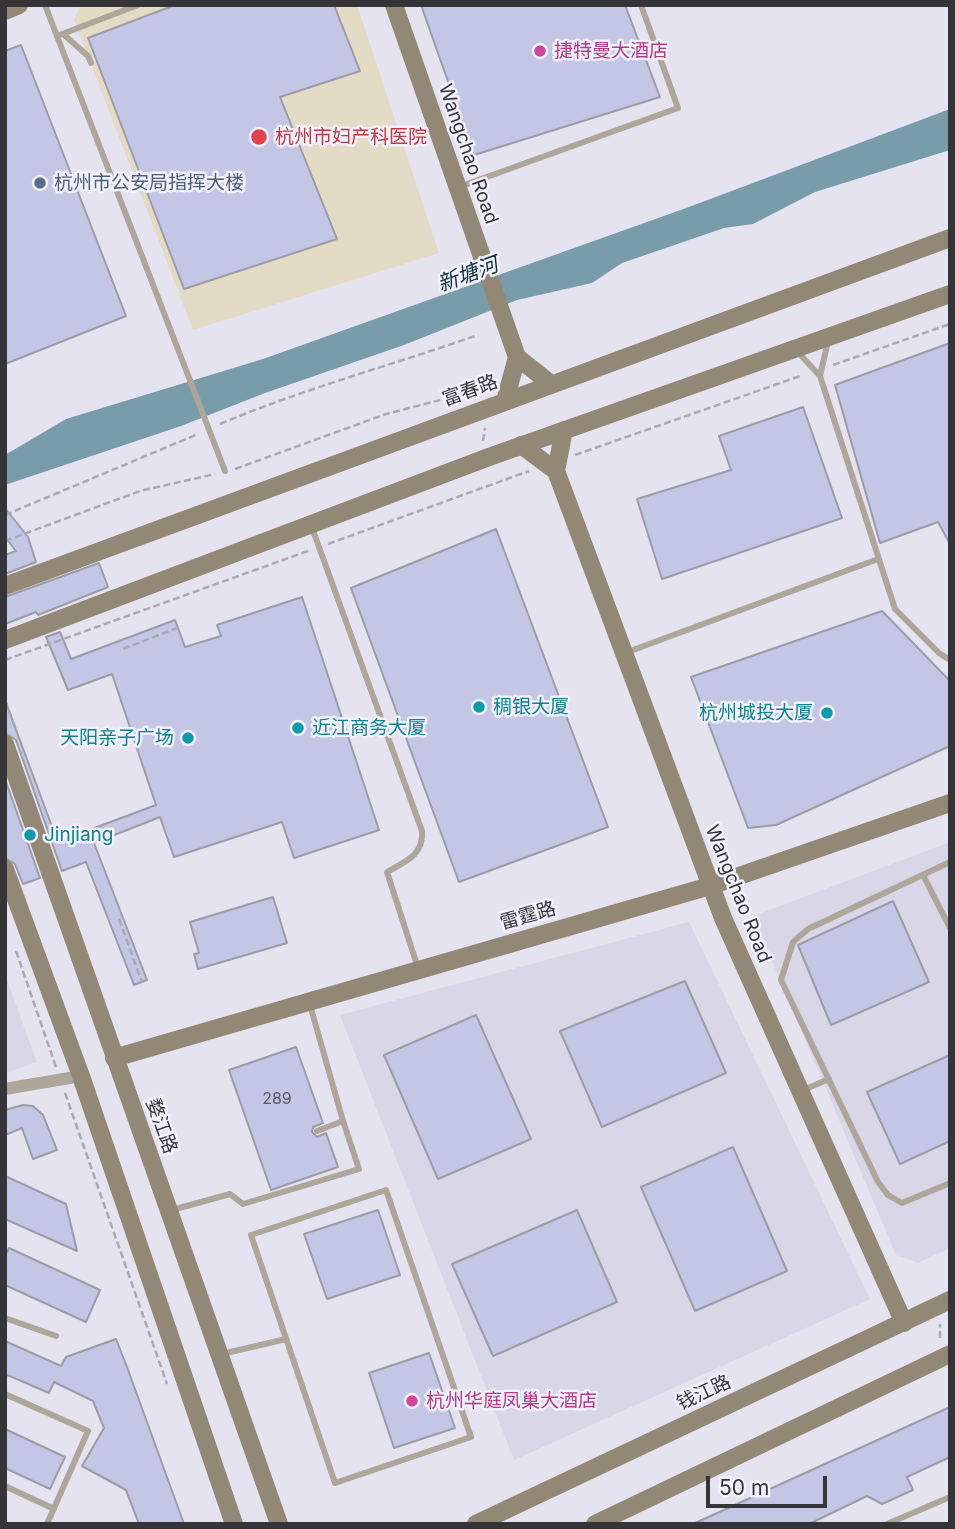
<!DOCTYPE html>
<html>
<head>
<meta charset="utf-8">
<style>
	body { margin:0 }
	#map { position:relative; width:955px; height:1529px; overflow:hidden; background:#e5e3ef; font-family:Inter,sans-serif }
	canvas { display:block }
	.frame { position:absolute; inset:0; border:7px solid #353438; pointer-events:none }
	.scale { position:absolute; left:706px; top:1476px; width:121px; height:32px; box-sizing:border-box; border:4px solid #353438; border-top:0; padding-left:9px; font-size:21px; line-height:24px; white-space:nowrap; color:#353438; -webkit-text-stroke:5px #f2f0fc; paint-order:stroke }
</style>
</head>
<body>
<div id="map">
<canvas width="955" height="1529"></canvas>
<div class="frame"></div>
<div class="scale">50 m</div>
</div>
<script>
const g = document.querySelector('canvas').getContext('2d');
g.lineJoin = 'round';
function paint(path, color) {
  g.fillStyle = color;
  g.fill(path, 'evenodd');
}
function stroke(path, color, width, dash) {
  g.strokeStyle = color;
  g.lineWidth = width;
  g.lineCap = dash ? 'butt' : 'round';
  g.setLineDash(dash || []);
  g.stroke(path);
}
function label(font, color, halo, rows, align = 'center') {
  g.font = font + ' Inter,"Noto Sans SC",sans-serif';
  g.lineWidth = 5;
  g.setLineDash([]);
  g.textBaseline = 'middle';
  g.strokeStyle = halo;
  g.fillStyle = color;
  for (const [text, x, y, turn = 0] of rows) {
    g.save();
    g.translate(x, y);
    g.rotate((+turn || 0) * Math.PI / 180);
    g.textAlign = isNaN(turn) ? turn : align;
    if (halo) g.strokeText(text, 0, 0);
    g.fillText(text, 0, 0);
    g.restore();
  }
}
paint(new Path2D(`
	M950 842V1248L918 1263 896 1255 753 916Z
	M689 922 870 1299 514 1460 340 1015Z
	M5 975 37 1062 5 1073Z`), '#d9d6e7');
paint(new Path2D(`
	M81 5H357L439 253 193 330 74 20Z`), '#e3dbc5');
paint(new Path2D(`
	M950 109V150L815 192 753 224 724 228 622 263 592 283 517 300 404 345 265 393 181 426 5 485V455L66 419 263 359 689 207Z`), '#799cab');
const building = new Path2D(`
	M175 5H334L360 71 280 97 337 239 184 289 88 38Z
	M421 5H625L660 97 474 155Z
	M21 45 126 316 5 364V51Z
	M950 343V544L938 522 880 543 835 385Z
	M803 407 842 518 662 579 637 499 731 470 719 436Z
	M5 508 28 537 36 562 5 574V555L16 551 5 537Z
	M496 529 608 827 459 882 351 588Z
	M99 563 108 587 38 615 36 612 5 624V597Z
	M302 597 379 830 294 858 282 822 174 857 160 817 94 843 147 980 134 985 86 862 62 871 16 740 5 733V700L57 840 89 830 156 805 112 674 68 690 46 637 60 632 71 659 175 620 185 647 221 636 217 625Z
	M882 611 950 681V746L776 825 748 828 691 677Z
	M5 779 40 878 23 884 15 864 5 858Z
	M273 897 287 943 198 969 194 954 199 953 190 922Z
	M893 901 929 982 831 1025 798 945Z
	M685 981 726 1073 602 1127 560 1031Z
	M476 1015 531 1139 438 1179 384 1055Z
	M296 1047 323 1123 313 1127 312 1132 317 1137 326 1133 338 1167 271 1190 229 1070Z
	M950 1055V1141L900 1164 867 1092Z
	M23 1105 33 1106 43 1115 57 1150 33 1159 22 1128 5 1135V1110Z
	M733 1147 787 1271 695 1311 641 1187Z
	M5 1176 66 1204 77 1251 5 1219Z
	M378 1210 400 1275 327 1299 304 1234Z
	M577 1210 617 1302 493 1356 452 1264Z
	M9 1248 100 1290 86 1322 5 1285V1256Z
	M116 1339 127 1367 184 1524H139L126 1490 82 1466 104 1428 93 1401 54 1382 49 1393 5 1374V1341L61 1366 66 1357Z
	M429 1353 455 1428 394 1448 369 1373Z
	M950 1407V1457L907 1477 913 1490 882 1504 867 1496 809 1524H693Z
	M5 1429 65 1457 50 1489 5 1468Z`);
paint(building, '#c4c6e6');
stroke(building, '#9b9ca7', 2);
stroke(new Path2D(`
	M833 365 950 324
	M220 424C303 389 389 366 475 336
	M483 441 485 428
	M575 455 803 375
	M235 469 386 414 471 392
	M5 515 198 434
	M5 541 140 491 215 474
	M328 544 529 471
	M123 649 182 626
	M5 660 308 551
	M5 700 16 730
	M119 919 142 982
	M16 951 56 1067
	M65 1093 167 1384
	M940 1338V1324`), '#aaa8b1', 2.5, [7, 3.5]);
stroke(new Path2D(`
	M45 5 225 471
	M63 34 88 56 91 63
	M57 36 138 5
	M459 187 678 108 641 5
	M796 350 820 376 895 609 939 653 950 660
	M820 376 828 341
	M311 525 422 831C424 855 405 862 387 872L418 968
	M625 653 878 559
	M950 862 808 929 793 942 781 980 878 1182 888 1195 902 1203 950 1183
	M923 875 950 928
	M310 1005 343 1121 317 1131
	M801 1091 829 1079
	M386 1190 471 1437 335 1483 251 1235Z
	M172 1210 230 1194 243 1204 359 1169 343 1121
	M5 1318 56 1336
	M222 1354 286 1339
	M5 1394 88 1431 47 1524
	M5 1486 54 1509
	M887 1524 950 1497`), '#aea69a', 6);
stroke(new Path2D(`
	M5 1089 81 1076`), '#aea69a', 12);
stroke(new Path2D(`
	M394 5 517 357 551 384
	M5 11 19 5
	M505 401 517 357
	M564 430 556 471 723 918 904 1323
	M521 445 556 471
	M5 586 950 238
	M5 640 489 457 950 294
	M5 744 279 1524
	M5 869 81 1076 234 1524
	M114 1058 710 886 950 803
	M476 1524 950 1300
	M595 1524 950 1354`), '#938775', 18);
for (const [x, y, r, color] of [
	[540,51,7,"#d1479c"],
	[259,137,9,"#e0444e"],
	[40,183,7,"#5c6f8a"],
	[479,707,7,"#0f9aa8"],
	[827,713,7,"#0f9aa8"],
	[298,728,7,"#0f9aa8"],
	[188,738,7,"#0f9aa8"],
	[30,835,7,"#0f9aa8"],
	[412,1401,7,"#d1479c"]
]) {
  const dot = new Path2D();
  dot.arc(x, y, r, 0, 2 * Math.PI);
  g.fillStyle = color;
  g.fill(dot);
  stroke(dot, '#f2f0fc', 2.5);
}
label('16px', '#595864', null, [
	["289",277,1099]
]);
label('19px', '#b23c85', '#f2f0fc', [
	["捷特曼大酒店",554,51],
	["杭州华庭凤巢大酒店",426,1401]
], 'left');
label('19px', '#be3a42', '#f2f0fc', [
	["杭州市妇产科医院",275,137]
], 'left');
label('19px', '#353438', '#f2f0fc', [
	["Wangchao Road",468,154,71],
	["富春路",470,391,-20],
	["Wangchao Road",738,894,68],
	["雷霆路",528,916,-16],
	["婺江路",161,1126,70],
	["钱江路",704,1393,-25]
]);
label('19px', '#4e5e75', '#f2f0fc', [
	["杭州市公安局指挥大楼",54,183]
], 'left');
label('19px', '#0d838f', '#f2f0fc', [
	["稠银大厦",493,707],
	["杭州城投大厦",813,713,"right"],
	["近江商务大厦",312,728],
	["天阳亲子广场",174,738,"right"],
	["Jinjiang",44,835]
], 'left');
label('italic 21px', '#0e303c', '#f2f0fc', [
	["新塘河",468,275,-20]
]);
</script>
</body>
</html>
